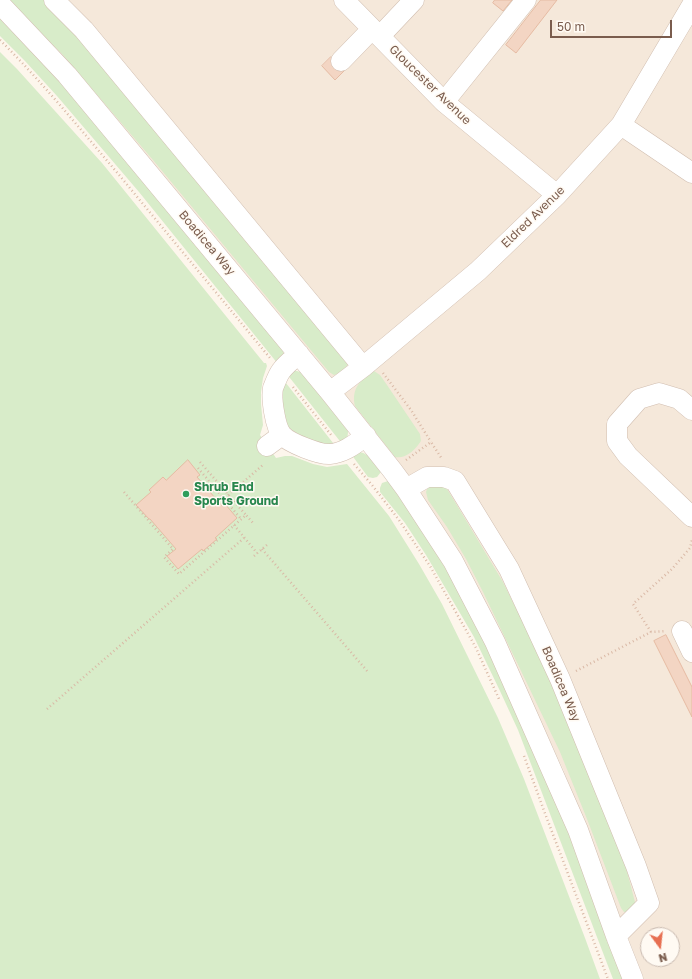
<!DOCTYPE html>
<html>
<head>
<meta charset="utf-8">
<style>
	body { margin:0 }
	#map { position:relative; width:692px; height:979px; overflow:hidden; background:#fdf6ec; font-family:"Golos Text",sans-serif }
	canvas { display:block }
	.north { position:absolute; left:640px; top:927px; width:40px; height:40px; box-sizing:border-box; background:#fffaf3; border:1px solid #cabbb1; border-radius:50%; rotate:165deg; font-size:11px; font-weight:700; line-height:16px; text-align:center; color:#7a5c4d }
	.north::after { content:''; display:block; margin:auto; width:14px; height:18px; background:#e76f51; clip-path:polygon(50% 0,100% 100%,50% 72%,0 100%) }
	.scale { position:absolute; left:550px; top:20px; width:122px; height:18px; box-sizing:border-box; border:2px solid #7a5c4d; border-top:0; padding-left:5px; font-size:12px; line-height:14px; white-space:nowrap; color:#7a5c4d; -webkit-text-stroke:3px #fffaf3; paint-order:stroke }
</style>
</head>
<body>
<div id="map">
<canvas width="692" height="979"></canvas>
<div class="north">N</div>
<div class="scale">50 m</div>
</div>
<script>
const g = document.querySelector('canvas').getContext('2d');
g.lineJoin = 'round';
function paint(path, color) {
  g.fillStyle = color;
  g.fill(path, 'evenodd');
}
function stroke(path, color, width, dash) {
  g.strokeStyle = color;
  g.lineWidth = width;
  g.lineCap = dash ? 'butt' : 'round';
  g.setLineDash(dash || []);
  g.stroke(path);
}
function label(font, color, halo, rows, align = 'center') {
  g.font = font + ' "Golos Text",sans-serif';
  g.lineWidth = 3;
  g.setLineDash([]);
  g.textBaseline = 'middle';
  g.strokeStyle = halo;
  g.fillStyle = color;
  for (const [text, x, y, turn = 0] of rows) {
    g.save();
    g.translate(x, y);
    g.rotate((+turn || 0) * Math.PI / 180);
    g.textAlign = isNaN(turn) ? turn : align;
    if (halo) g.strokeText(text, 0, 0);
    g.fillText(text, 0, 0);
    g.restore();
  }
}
paint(new Path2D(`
	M6 0H692V979H644L563 769 484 602 404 470 282 318 62 56ZM648 935H672V959H648Z`), '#f5e8da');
paint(new Path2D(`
	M7 0H45L88 44 348 364C344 371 341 373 334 375L329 372 153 160 62 54Z
	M0 16 46 63 282 348 284 354 278 364 139 192 57 96 25 61 0 36Z
	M0 52 17 69 102 163 264 363H266L267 366 263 378 261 392V404L263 425 260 435 276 458 285 456H292L313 464 327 467 347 464 389 516 419 564 442 604 498 718 524 779 585 938 600 979H0Z
	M291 371H297L303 373 348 431C348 437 347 440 343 445L286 373Z
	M374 371 380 375 387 385 420 434 421 441C415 450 406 459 395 457L355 406C351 389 360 380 374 371Z
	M282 378 337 448 314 445 283 424Z
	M360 452C371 455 375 463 381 472L377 477 373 478 368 477 351 454Z
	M388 481 410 510 430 540 457 587 538 753 624 979H613L518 730 500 691 474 637 426 555 405 523 380 492V488L382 483Z
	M441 484 447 489 455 502 503 582 557 692 624 860 635 902V909L629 913 624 912 621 908 587 819 560 752 483 592 466 559 447 527 428 500 426 492 428 487Z`), '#d8ecc9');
const building = new Path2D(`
	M495 0H512L503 11 493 3Z
	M541 0H557L516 53 506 45Z
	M331 57 344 71 335 80 322 66Z
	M188 460 200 475 197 477 222 506 225 504 237 518 215 538 217 539 203 551 202 549 178 569 167 556 176 549 150 519H149L136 505 151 492 149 490 163 477 166 480Z
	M666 635 692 687V717L654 641Z`);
paint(building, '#f3d5c3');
stroke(building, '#e6bba3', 1);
const minor = new Path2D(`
	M54 0 84 30 363 367
	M344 0 444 102 557 195
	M0 4 67 75 330 392 392 470 406 489 453 561 495 642 578 830 616 936 633 979
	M380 36 414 0
	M341 61 372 29
	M444 102 526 0
	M621 125 692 173
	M299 354C293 359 286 364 281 371 278 375 275 383 273 388 271 398 275 427 282 435 289 443 320 455 330 454 344 453 355 444 366 436
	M330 392 363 367 478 271 557 195 621 125 692 5
	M692 410 679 399 659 393 639 399 617 424V441L628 456 692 517
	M267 446 282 435
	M406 489 427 477H444L455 481 509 569 560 679 636 866 649 903 616 936
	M682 631 692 652`);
stroke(minor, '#d1beb0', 21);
stroke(new Path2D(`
	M0 40C43 83 81 130 120 176 170 237 220 297 270 358
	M383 373 411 410 431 442
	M293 387 332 436
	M406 460 431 442 442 459
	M200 462 246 515
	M354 464 372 485 399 520 430 566 476 648 499 699
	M198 468 241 519
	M124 492 173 549 164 557 179 574 246 515 253 523
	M219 503 264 464
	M234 525 257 553
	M262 549 368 672
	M254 556 268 544
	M651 632 633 604 672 569 690 548 692 540
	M576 671 651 632 666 631
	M47 709 244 538
	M524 756 546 816 608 979`), '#d9b8a5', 2.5, [1, 3]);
stroke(minor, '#fff', 20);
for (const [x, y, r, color] of [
	[186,494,4,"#2e9e5b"]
]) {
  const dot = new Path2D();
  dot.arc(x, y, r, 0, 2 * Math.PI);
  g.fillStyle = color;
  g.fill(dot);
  stroke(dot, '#fffaf3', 1.5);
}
label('12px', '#7a5c4d', '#fffaf3', [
	["Gloucester Avenue",430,85,44],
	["Eldred Avenue",533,217,-44],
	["Boadicea Way",207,243,50],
	["Boadicea Way",561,684,67]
]);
label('bold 12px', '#27864d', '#fffaf3', [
	["Shrub End",194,487],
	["Sports Ground",194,501]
], 'left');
</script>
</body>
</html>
